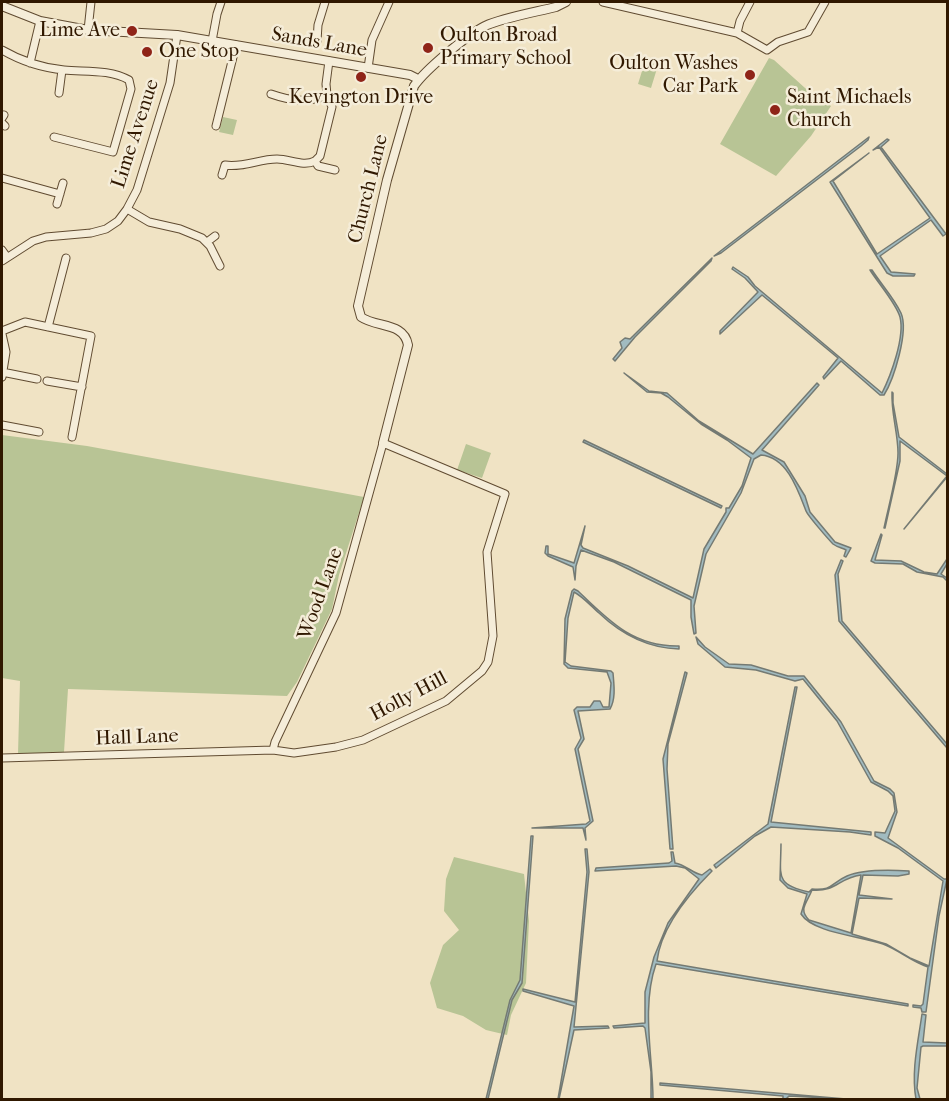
<!DOCTYPE html>
<html>
<head>
<meta charset="utf-8">
<style>
	body { margin:0 }
	#map { position:relative; width:949px; height:1101px; overflow:hidden; background:#f0e3c4; font-family:"IM FELL French Canon",serif }
	canvas { display:block }
	.frame { position:absolute; inset:0; border:3px solid #301800; pointer-events:none }
</style>
</head>
<body>
<div id="map">
<canvas width="949" height="1101"></canvas>
<div class="frame"></div>
</div>
<script>
const g = document.querySelector('canvas').getContext('2d');
g.lineJoin = 'round';
function paint(path, color) {
  g.fillStyle = color;
  g.fill(path, 'evenodd');
}
function stroke(path, color, width, dash) {
  g.strokeStyle = color;
  g.lineWidth = width;
  g.lineCap = dash ? 'butt' : 'round';
  g.setLineDash(dash || []);
  g.stroke(path);
}
function label(font, color, halo, rows, align = 'center') {
  g.font = font + ' "IM FELL French Canon",serif';
  g.lineWidth = 5;
  g.setLineDash([]);
  g.textBaseline = 'middle';
  g.strokeStyle = halo;
  g.fillStyle = color;
  for (const [text, x, y, turn = 0] of rows) {
    g.save();
    g.translate(x, y);
    g.rotate((+turn || 0) * Math.PI / 180);
    g.textAlign = isNaN(turn) ? turn : align;
    if (halo) g.strokeText(text, 0, 0);
    g.fillText(text, 0, 0);
    g.restore();
  }
}
paint(new Path2D(`
	M646 58 659 62 651 88 638 84Z
	M769 58 774 60 815 97 831 106 811 136 776 176 720 144Z
	M223 117 237 120 233 135 219 132Z
	M2 435 87 446 364 497 339 575 332 609 297 682 287 696 68 689 64 752 18 754 20 681 2 678Z
	M466 444 491 453 482 478 457 470Z
	M454 857 524 874 529 921 526 983 511 1015 507 1035 486 1030 463 1016 437 1008 430 983 443 945 459 930 444 911 446 879Z`), '#b8c495');
const water = new Path2D(`
	M869 137 868 140 861 146 721 253 714 256Z
	M887 139 889 140 881 147 946 234 943 236 931 220 880 256 891 272 915 274 914 276H893L887 273 830 182 869 153 833 181 877 254 930 218 879 147 873 150Z
	M712 258 711 261 635 337 615 361 613 359 622 348 620 342 625 338 630 339Z
	M733 267 748 277 755 286 882 393C891 375 905 337 900 317 896 303 878 283 870 270H872C881 284 894 298 901 313 909 331 894 379 884 395H880L841 361 824 379 823 377 838 358 762 295 720 334V331L758 292 745 278 732 269Z
	M624 373 649 391 667 393 699 421 753 454 817 383 819 385 762 450 784 462 805 496 810 512 835 542 851 548 846 557 844 556 846 550C842 548 837 547 833 544 829 540 808 516 806 511 798 490 787 457 761 455L754 459 741 493 706 554 694 606 696 633 694 634 691 617V600L614 562 581 550 576 566 575 580 573 567 548 556 545 553 546 546H548V554L574 563 585 526 581 545 583 548 628 566 693 598 704 549 726 512V508H729L742 486 751 458 727 440 701 424 668 397 661 393 647 392Z
	M892 392 893 393V403L899 437 947 474V477L904 529 947 476 900 441V461L885 528H884C888 508 898 473 898 453 898 433 891 413 892 392Z
	M584 440 722 506 721 508 583 442Z
	M881 534 882 535 875 560 901 561 924 572 937 574 947 559V564L941 574 947 578V581L943 577 917 572 903 564 875 563 871 561Z
	M841 560 843 561 838 574 842 621 947 744V748L839 621 835 575Z
	M574 589 578 591C608 620 633 647 679 646V649C647 648 622 635 599 613 591 606 582 596 574 592L568 618 565 662 571 666 611 671 613 673C614 685 616 699 610 709L578 711 584 739 578 749 593 821 585 828 586 840 583 828H532L586 824 590 821 575 749 581 738 574 710 577 707H590L594 701H600L603 707H609L611 683 607 672 568 668 564 664 565 619 572 591Z
	M696 637 705 647 729 664 751 665 788 676H804L841 722 874 781 890 789 894 793 897 812 888 838 944 879H947L939 916 926 1012H922L921 1008 913 1007V1005L921 1006 923 1004 928 967C912 962 899 950 883 944 861 936 813 933 801 914L807 894 788 888 780 880 781 844C781 875 774 885 809 892L812 889C833 891 831 883 847 876 863 869 892 870 909 871V874L898 876 863 875 859 895 892 899 859 898 852 934 886 944 910 958 929 966 943 881 898 848 875 836V832L885 833 895 811 893 796 888 791 871 782 837 721 803 679 795 681 756 670 725 667 698 644ZM861 875 851 933 809 920C798 909 807 903 812 890 837 892 838 878 861 875Z
	M685 672 687 673 668 744 667 769 673 849H670L663 759Z
	M795 687H797L771 822 871 832V835L850 832 771 827 755 836 716 868 714 865 768 824Z
	M531 836H533L522 983 512 1000 488 1099H486L510 1000 520 980Z
	M585 849H587L589 872 574 1027 608 1026 609 1028 574 1030 559 1099H558L574 1006 523 991V989L575 1002 587 872Z
	M671 852H673L675 863C686 865 692 873 702 875L710 869 712 871C688 895 661 927 657 961L908 1004V1006L656 964C641 1007 653 1058 653 1099H651V1072L645 1028 643 1026 614 1028 613 1026 645 1023V992L654 957 668 923 699 879 685 868 676 866 595 871 596 868 669 863 672 861Z
	M922 1014 926 1015 923 1042 947 1043V1046H923L921 1047 917 1088 920 1099H916C911 1072 918 1042 922 1014Z
	M660 1083 846 1099 789 1096 786 1099H783V1096L660 1085Z`);
paint(water, '#a1bbc0');
stroke(water, '#747a73', 1.5);
const minor = new Path2D(`
	M603 2 737 33 767 50 778 42 808 32 825 2
	M88 30 91 2
	M737 33 740 21 750 2
	M212 41 217 14 221 2
	M317 41 318 25 325 2
	M2 50C21 61 42 68 64 70 85 72 110 69 129 80L131 89 113 152 54 137
	M30 63 40 21
	M368 68 372 40 389 2
	M59 93 62 70
	M271 94C291 101 308 103 327 95
	M2 118 4 115
	M2 123 5 126
	M216 126 236 45
	M315 161 320 156 332 107 327 95 326 84 329 61
	M222 175 225 165C243 168 259 159 277 159 290 159 303 167 315 161L318 166 335 170
	M2 178 60 194
	M57 204 63 183
	M127 209 149 222 180 229 202 238 210 246 220 266
	M207 242 215 236
	M2 250 7 257
	M2 261 33 241 46 237 91 233 106 229 118 221 127 209 137 190 170 83 177 35
	M48 327 66 258
	M2 331 25 322 91 336 72 437
	M2 334 6 352 2 377
	M2 372 37 379
	M47 381 82 387
	M2 425 39 432
	M2 758 273 750 294 753 336 747 363 740 446 701 482 671 488 662 493 636 487 552 505 494 383 443 336 613 275 742 273 750`);
const tertiary = new Path2D(`
	M2 6 40 21 88 30 177 35 410 75 418 79
	M383 443 408 345C404 322 377 328 361 317L358 306 387 180 414 86C426 69 466 36 485 26 502 18 536 12 556 7L566 2`);
stroke(minor, '#604b31', 9);
stroke(tertiary, '#604b31', 10);
stroke(minor, '#f5edd9', 7);
stroke(tertiary, '#f5edd9', 8);
for (const [x, y, r, color] of [
	[132,31,6,"#8f2418"],
	[428,48,6,"#8f2418"],
	[147,52,6,"#8f2418"],
	[750,75,6,"#8f2418"],
	[361,77,6,"#8f2418"],
	[775,110,6,"#8f2418"]
]) {
  const dot = new Path2D();
  dot.arc(x, y, r, 0, 2 * Math.PI);
  g.fillStyle = color;
  g.fill(dot);
  stroke(dot, '#f5edd9', 2);
}
label('20px', '#301800', '#f5edd9', [
	["Lime Ave",120,31,"right"],
	["Oulton Broad",440,36],
	["Primary School",440,59],
	["One Stop",159,52],
	["Oulton Washes",738,64,"right"],
	["Car Park",738,87,"right"],
	["Kevington Drive",361,98,"center"],
	["Saint Michaels",787,98],
	["Church",787,121]
], 'left');
label('20px', '#301800', '#f5edd9', [
	["Sands Lane",319,43,10],
	["Lime Avenue",136,134,-72],
	["Church Lane",369,189,-76],
	["Wood Lane",321,594,-70],
	["Holly Hill",409,697,-28],
	["Hall Lane",137,738,-2]
]);
</script>
</body>
</html>
